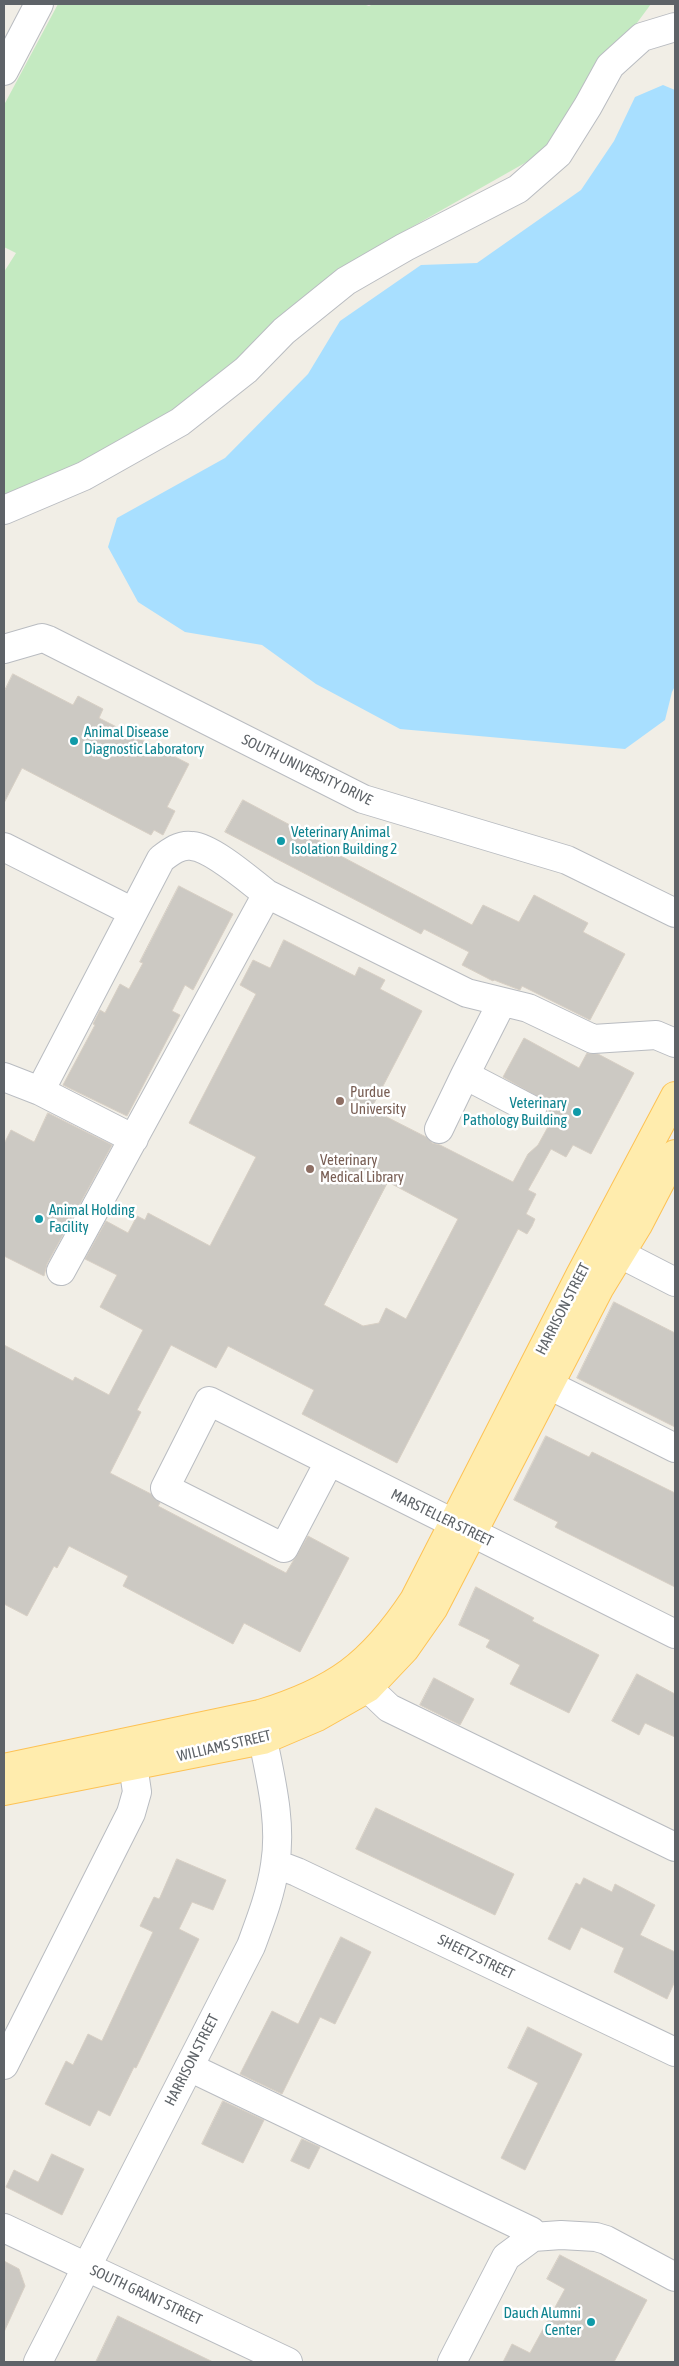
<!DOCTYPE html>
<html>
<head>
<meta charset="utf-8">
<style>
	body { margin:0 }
	#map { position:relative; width:679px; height:2366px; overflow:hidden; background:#f1eee6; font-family:"Asap Condensed",sans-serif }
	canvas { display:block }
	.frame { position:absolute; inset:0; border:5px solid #5e6368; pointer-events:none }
</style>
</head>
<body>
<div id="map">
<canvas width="679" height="2366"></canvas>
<div class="frame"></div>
</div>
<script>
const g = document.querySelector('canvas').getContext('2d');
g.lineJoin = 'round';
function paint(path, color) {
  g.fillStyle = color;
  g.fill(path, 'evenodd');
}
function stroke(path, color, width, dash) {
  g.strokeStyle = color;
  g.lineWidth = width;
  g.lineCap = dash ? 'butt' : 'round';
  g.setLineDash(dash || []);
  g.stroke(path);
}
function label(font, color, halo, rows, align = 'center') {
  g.font = font + ' "Asap Condensed",sans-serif';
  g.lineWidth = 5;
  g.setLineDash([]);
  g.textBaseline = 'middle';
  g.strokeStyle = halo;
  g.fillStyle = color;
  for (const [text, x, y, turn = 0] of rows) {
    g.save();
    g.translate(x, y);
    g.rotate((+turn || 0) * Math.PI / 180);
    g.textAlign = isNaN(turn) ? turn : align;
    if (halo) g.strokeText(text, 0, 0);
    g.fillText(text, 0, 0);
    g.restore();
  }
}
paint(new Path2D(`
	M58 4H363L369 6 373 4H651L539 155 387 241 181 410 93 460 4 500V272L16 253 4 247V105Z`), '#c4eac1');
paint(new Path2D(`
	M663 85 675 90V686L672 692 665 720 625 749 400 729 316 684 262 645 185 632 138 602 108 547 117 518 225 458 308 374 340 321 421 265 477 263 581 190 614 141 635 97Z`), '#a8dfff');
const building = new Path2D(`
	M13 674 73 705 78 696 103 709 99 718 189 764 167 807 175 811 163 835 154 830 151 835 22 768 4 803V692Z
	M243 800 337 850 335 853 472 925 483 905 519 922 534 895 588 923 583 932 625 954 590 1020 522 986 520 990 494 980 493 981 462 965 469 952 424 929 421 934 225 832Z
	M179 886 233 914 193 990 185 985 172 1011 180 1015 127 1116 63 1085 95 1025 93 1024 100 1010 105 1013 120 984 129 989 143 963 140 962Z
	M284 940 355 976 359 967 385 980 380 989 422 1011 371 1109 426 1137 432 1143 440 1145 513 1182 528 1154 538 1145 549 1125 542 1121 548 1110 545 1101 503 1077 524 1038 579 1068 587 1053 598 1054 634 1073 591 1154 573 1145 566 1157 551 1149 528 1190 536 1194 526 1214 535 1219 532 1226 527 1234 518 1229 397 1463 302 1414 314 1390 228 1346 216 1368 171 1345 137 1410 141 1412 110 1473 151 1494 160 1503 158 1506 286 1573 308 1536 349 1558 300 1652 244 1623 233 1644 123 1586 128 1576 69 1546 57 1568 54 1566 27 1616 4 1604V1345L73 1381 75 1377 109 1395 143 1330 100 1307 117 1275 85 1259 106 1221 128 1233 137 1216 145 1220 148 1213 210 1246 256 1157 189 1123 256 994 240 985 253 960 270 968ZM388 1182 458 1219 406 1319 386 1308 379 1323 363 1326 324 1305Z
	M48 1113 112 1145 47 1264 44 1276 4 1256V1144L11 1130 34 1142Z
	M614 1302 675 1333V1427L577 1378Z
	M546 1436 589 1457 592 1452 675 1493V1587L555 1527 558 1522 514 1500Z
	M476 1587 534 1618 532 1621 599 1655 569 1713 510 1684 520 1665 486 1647 490 1640 459 1625Z
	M637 1674 675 1694V1737L645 1723 639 1735 612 1721Z
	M434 1678 474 1699 460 1725 420 1705Z
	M376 1808 514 1874 495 1915 356 1849Z
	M177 1859 226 1880 213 1910 192 1902 179 1929 199 1939 136 2068 134 2067 110 2116 98 2110 90 2126 45 2104 66 2061 73 2065 88 2034 102 2041 153 1932 140 1926 154 1897 159 1899Z
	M584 1878 612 1892 615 1884 655 1905 640 1935 675 1952V1981L667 1999 614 1972 624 1948 581 1927 570 1950 548 1939 576 1883 580 1885Z
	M341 1937 371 1952 335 2024 320 2017 282 2094 240 2074 272 2011 298 2024Z
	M528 2027 582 2054 525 2170 501 2158 538 2083 508 2068Z
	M223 2101 264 2120 243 2163 202 2144Z
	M302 2139 320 2147 309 2169 291 2161Z
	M52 2154 84 2169 62 2215 6 2187 14 2170 38 2182Z
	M560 2255 647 2300 614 2362H503L512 2344 530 2353 565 2289 547 2279Z
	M4 2261 19 2269 25 2286 4 2332Z
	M118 2316 213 2362H96Z`);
paint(building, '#ccc9c3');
stroke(building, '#d7cfc4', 1);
const minor = new Path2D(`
	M4 71 39 4
	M4 510 84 476 180 422 246 370 284 331 346 281 405 247 518 189 558 154 588 106 610 66 642 37 675 27
	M4 649 42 638 48 640 363 799 567 860 675 913
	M4 847 133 912
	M502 1002 465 1075 532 1110
	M4 1077 40 1091
	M439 1129 465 1075
	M134 1139 40 1091 161 859C170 852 180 844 192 846 213 848 250 881 267 894
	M599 1243 675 1282
	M61 1271 267 894 467 993 528 1008 593 1039 656 1035 675 1043
	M549 1385 675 1448
	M329 1462 284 1548 165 1488 209 1401 675 1634
	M368 1688 389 1708 675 1847
	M276 1864 297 1872 675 2052
	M4 2065 131 1813 137 1792 133 1765
	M189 2067 531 2231 533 2237
	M4 2228 288 2362
	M38 2362 251 1946C261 1919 271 1893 275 1865 282 1824 271 1780 263 1740
	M452 2362 506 2257 533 2237 561 2235 596 2237 606 2240 675 2277`);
const major = new Path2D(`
	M4 1768 260 1714C335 1691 371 1665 414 1600L580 1275 675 1096
	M4 1791 263 1740 317 1717 368 1688 405 1649 433 1609 599 1289 638 1225 675 1154`);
stroke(minor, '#b9bcc1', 30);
stroke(major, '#fdc254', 30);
stroke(minor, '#fff', 28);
stroke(major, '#ffecad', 28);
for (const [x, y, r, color] of [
	[74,741,5,"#0f9aa8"],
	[281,841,5,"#0f9aa8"],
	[340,1101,5,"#8d6e63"],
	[577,1112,5,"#0f9aa8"],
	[310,1169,5,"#8d6e63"],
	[39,1219,5,"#0f9aa8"],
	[591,2322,5,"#0f9aa8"]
]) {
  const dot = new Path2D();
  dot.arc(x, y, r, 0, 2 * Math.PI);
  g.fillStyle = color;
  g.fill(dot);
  stroke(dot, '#fff', 2);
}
label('15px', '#0d838f', '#fff', [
	["Animal Disease",84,732],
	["Diagnostic Laboratory",84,749],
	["Veterinary Animal",291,832],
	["Isolation Building 2",291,849],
	["Veterinary",567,1103,"right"],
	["Pathology Building",567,1120,"right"],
	["Animal Holding",49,1210],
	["Facility",49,1227],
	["Dauch Alumni",581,2313,"right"],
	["Center",581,2330,"right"]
], 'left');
label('15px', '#5e6368', '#fff', [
	["SOUTH UNIVERSITY DRIVE",307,770,26],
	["HARRISON STREET",563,1309,-63],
	["MARSTELLER STREET",442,1518,26],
	["WILLIAMS STREET",224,1746,-13],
	["SHEETZ STREET",476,1957,26],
	["HARRISON STREET",192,2060,-63],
	["SOUTH GRANT STREET",146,2295,25]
]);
label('15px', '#785e54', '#fff', [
	["Purdue",350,1092],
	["University",350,1109],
	["Veterinary",320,1160],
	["Medical Library",320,1177]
], 'left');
</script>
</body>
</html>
